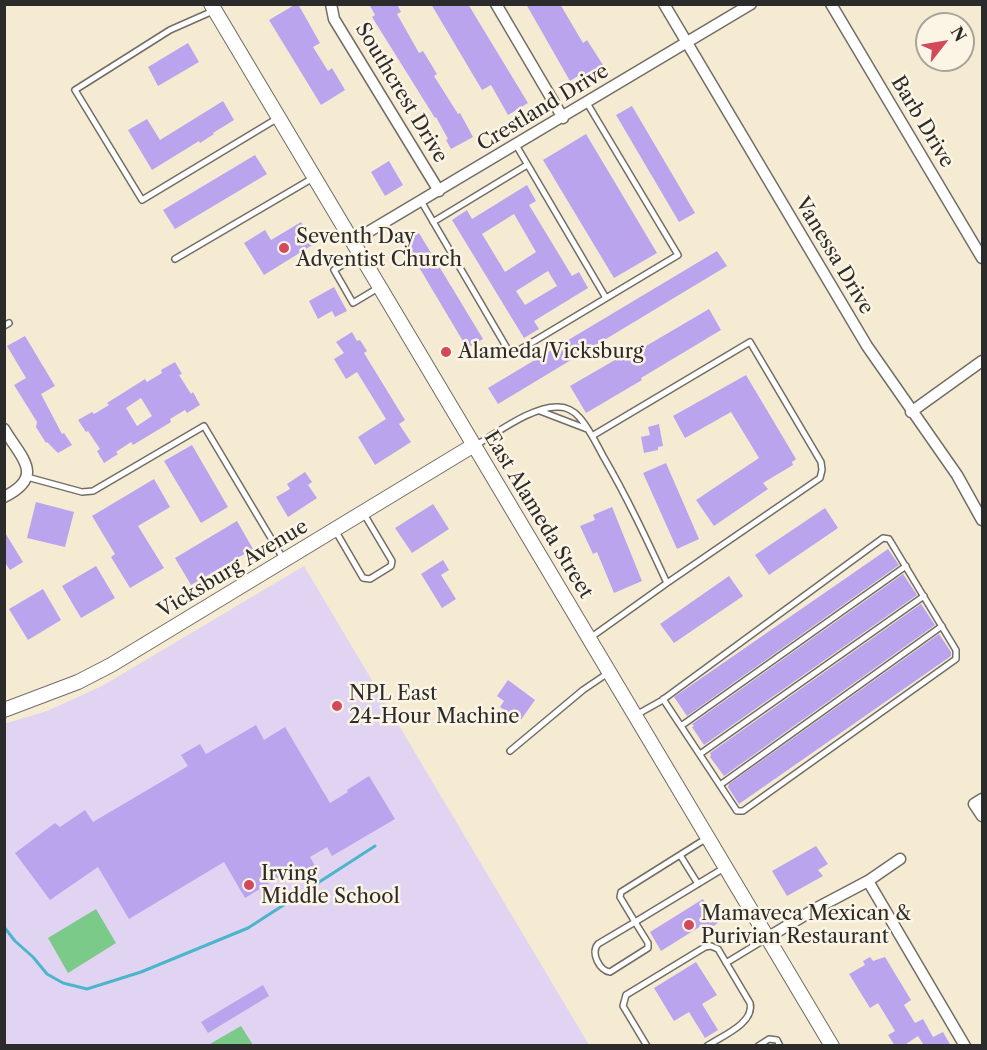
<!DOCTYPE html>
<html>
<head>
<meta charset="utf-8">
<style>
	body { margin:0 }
	#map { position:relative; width:987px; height:1050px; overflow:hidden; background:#f5ebd3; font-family:"Libre Caslon Text",serif }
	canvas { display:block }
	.frame { position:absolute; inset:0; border:6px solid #2b2b2b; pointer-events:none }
	.north { position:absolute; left:915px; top:12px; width:60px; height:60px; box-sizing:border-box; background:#fcf5e5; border:2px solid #a8a49b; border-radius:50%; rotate:59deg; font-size:16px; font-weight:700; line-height:24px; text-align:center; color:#2b2b2b }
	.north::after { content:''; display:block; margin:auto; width:21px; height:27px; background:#d1495b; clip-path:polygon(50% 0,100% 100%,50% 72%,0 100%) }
</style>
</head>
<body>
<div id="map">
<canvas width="987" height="1050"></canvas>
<div class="frame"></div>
<div class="north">N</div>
</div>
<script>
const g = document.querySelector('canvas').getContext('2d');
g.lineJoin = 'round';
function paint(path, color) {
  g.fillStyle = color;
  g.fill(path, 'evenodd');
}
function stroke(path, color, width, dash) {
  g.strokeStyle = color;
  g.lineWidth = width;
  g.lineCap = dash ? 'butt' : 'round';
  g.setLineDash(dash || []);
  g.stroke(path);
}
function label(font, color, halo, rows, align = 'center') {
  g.font = font + ' "Libre Caslon Text",serif';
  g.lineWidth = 5;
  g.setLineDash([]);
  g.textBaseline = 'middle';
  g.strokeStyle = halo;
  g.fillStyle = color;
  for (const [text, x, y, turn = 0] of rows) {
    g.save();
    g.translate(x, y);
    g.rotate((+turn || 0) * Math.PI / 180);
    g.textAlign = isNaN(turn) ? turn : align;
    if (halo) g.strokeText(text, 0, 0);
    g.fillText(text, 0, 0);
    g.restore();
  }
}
paint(new Path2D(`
	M304 566 589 1045H5L4 724 47 711 102 686Z`), '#e1d4f3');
paint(new Path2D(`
	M96 909 116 943 68 973 48 938Z
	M241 1026 253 1045H208Z`), '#7cca8a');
stroke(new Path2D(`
	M4 927 15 941 33 957 47 974 63 983 87 989 141 972 248 928 375 846`), '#4db5cb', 3);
paint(new Path2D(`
	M296 4H298L320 43 313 47 328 71 332 68 345 90 321 105 269 20Z
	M369 4H397L401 12 397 14 419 53 423 51 437 74 434 76 458 114 460 113 473 137 451 149 446 140 448 139 436 117 435 118 372 17 375 15Z
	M431 4H468L528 103 508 115 491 85 482 90Z
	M526 4H560L583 43 587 40 603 65 586 75 584 72 570 81Z
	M188 43 199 62 158 86 148 67Z
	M223 101 234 120 213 133 214 134 200 143 199 141 152 170 128 130 147 119 160 140Z
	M632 106 695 213 679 222 616 115Z
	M586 134 657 253 614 278 543 160Z
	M255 155 267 174 175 229 163 210Z
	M389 161 403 185 385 196 371 172Z
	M527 185 536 201 529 205 572 276 579 272 588 288 534 321 539 329 524 338 452 220 467 210 472 219ZM514 214 536 252 505 272 482 234ZM548 271 557 286 525 305 516 291Z
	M301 222 314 244 264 275 244 243 265 230 271 240Z
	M419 233 483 339 467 348 404 242Z
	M717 251 727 266 498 404 488 388Z
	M334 287 347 311 335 317 332 311 318 319 309 301Z
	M709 309 721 330 641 378 642 380 586 413 570 386 627 353 629 356Z
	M352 332 357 341 360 340 367 351 364 353 405 420 399 424 411 442 375 465 358 437 386 419 357 372 346 379 334 359 344 353 336 342Z
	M25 336 55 386 41 394 62 434 64 433 72 445 58 453 47 442 46 443 36 427 37 422 14 385 26 378 7 346Z
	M175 362 182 374 179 375 191 394 193 392 200 405 187 413 185 410 170 419 171 422 133 445 131 442 116 452 118 454 104 463 97 451 100 449 88 431 86 432 78 420 92 412 94 414 109 405 107 403 145 379 147 382 162 373 161 370ZM141 398 152 416 137 426 126 408Z
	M746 375 796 459 792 462 793 465 763 483 768 489 714 526 696 500 759 458 731 412 685 438 673 416Z
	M659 424 663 446 658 447V450L644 453 641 437 650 435 648 427Z
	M192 445 228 507 201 523 164 461Z
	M666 463 699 539 677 549 643 473Z
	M305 472 312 482 308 485 317 498 288 517 276 497 290 489 287 484Z
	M154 479 170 507 138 526 164 568 130 588 111 557 115 554 92 516Z
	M36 502 74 512 65 547 27 538Z
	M433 504 449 529 412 553 395 528Z
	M612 507 642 581 614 593 597 552 593 554 580 526 595 520 593 515Z
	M825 508 838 528 769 575 755 555Z
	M237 521 253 549 191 585 175 558Z
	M4 531 23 562 10 570 4 561Z
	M888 549 899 565 687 716 674 697Z
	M443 560 449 570 441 575 456 599 442 608 421 574Z
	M96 566 115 598 81 618 62 586Z
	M903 574 917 595 704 745 692 727 694 726 692 724Z
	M729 576 743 596 674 643 660 624Z
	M43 589 61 620 28 640 9 609Z
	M921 604 935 625 724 776 710 757 711 755 710 753Z
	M939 634 951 652V656L739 804 728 787 729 784Z
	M508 680 535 700 520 721 500 707 504 701 497 696Z
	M256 725 264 740 285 727 330 803 348 792 347 790 369 776 395 819 332 856 327 847 310 857 318 871 300 882 293 869 245 898 224 862 129 919 98 867 50 900 15 853 55 823 60 827 85 810 93 822 188 766 181 755 200 744 206 754Z
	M816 846 828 864 818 870 823 876 787 896 772 871Z
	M703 899 718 923 704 932 701 926 661 951 650 932Z
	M870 957 873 961 885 957 911 1000 904 1005 915 1023 923 1019 933 1037 943 1032 951 1046H920L923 1044 918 1036 903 1046H895L888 1035 895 1031 878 1003 870 1008 849 974 865 965 863 961Z
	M696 962 717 995 702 1004 718 1030 705 1038 689 1012 674 1021 654 988Z
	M263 985 269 996 208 1033 201 1022Z`), '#baa4ee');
const service = new Path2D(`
	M213 11 170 30 75 90 142 200 278 118
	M516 145 606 298
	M421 201 511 355 678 255 587 103
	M433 222 527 165
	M359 255 334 270 353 303 378 288
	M175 259 313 178
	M4 326 9 323
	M540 411 587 429
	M592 436 750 342 821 462 822 470 820 478 667 583
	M476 445C497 433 534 405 559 407 566 407 574 411 579 417 589 428 596 443 603 456 627 497 647 540 667 583L590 638
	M27 477 82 492 93 491 204 426 284 560
	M335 530 363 578 370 579 391 566 392 561 364 514
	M636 715 661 701 883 538 889 539 956 650V659L743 811H737L663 699
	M681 726 906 566
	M510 751 583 690 608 673
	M700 754 924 596
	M720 785 942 626
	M707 838 621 892 620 897 635 922 598 944C590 953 600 971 610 972L648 948V943L635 922 724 868
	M680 855 698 884
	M726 963 767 938
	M647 1046 623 1006 626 995 705 947 711 946 718 949 750 1003C755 1023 722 1036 707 1046
	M758 1046 769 1039 777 1040 780 1046`);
const minor = new Path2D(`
	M331 4 334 19 439 191
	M496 4 563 118
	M664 4 867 346 957 475 982 520
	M831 4 982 258
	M353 241 751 4
	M911 412 982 361
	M4 429C21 458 46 476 4 497
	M982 799 974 804 982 816
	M868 881 965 1046
	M767 938 815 909 868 881 900 859`);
const tertiary = new Path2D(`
	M211 4 832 1046
	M4 710 78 682 111 665 474 445`);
stroke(service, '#726e66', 8);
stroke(minor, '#726e66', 13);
stroke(tertiary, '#726e66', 16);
stroke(service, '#fff', 5);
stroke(minor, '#fff', 10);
stroke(tertiary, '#fff', 14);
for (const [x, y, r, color] of [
	[284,248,6,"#d1495b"],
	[446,352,6,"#d1495b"],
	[337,706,6,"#d1495b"],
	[249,885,6,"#d1495b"],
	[689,925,6,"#d1495b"]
]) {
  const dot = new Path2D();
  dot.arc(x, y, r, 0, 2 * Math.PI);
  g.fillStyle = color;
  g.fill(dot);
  stroke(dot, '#fcf5e5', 2);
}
label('20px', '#2b2b2b', '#fcf5e5', [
	["Southcrest Drive",401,93,59],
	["Crestland Drive",543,108,-31],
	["Barb Drive",922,122,59],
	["Vanessa Drive",834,256,59],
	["East Alameda Street",538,515,59],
	["Vicksburg Avenue",233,569,-31]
]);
label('20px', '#2b2b2b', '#fcf5e5', [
	["Seventh Day",296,237],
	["Adventist Church",296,260],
	["Alameda/Vicksburg",458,352],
	["NPL East",349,694],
	["24-Hour Machine",349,717],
	["Irving",261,874],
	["Middle School",261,897],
	["Mamaveca Mexican &",701,914],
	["Purivian Restaurant",701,937]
], 'left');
</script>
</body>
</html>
